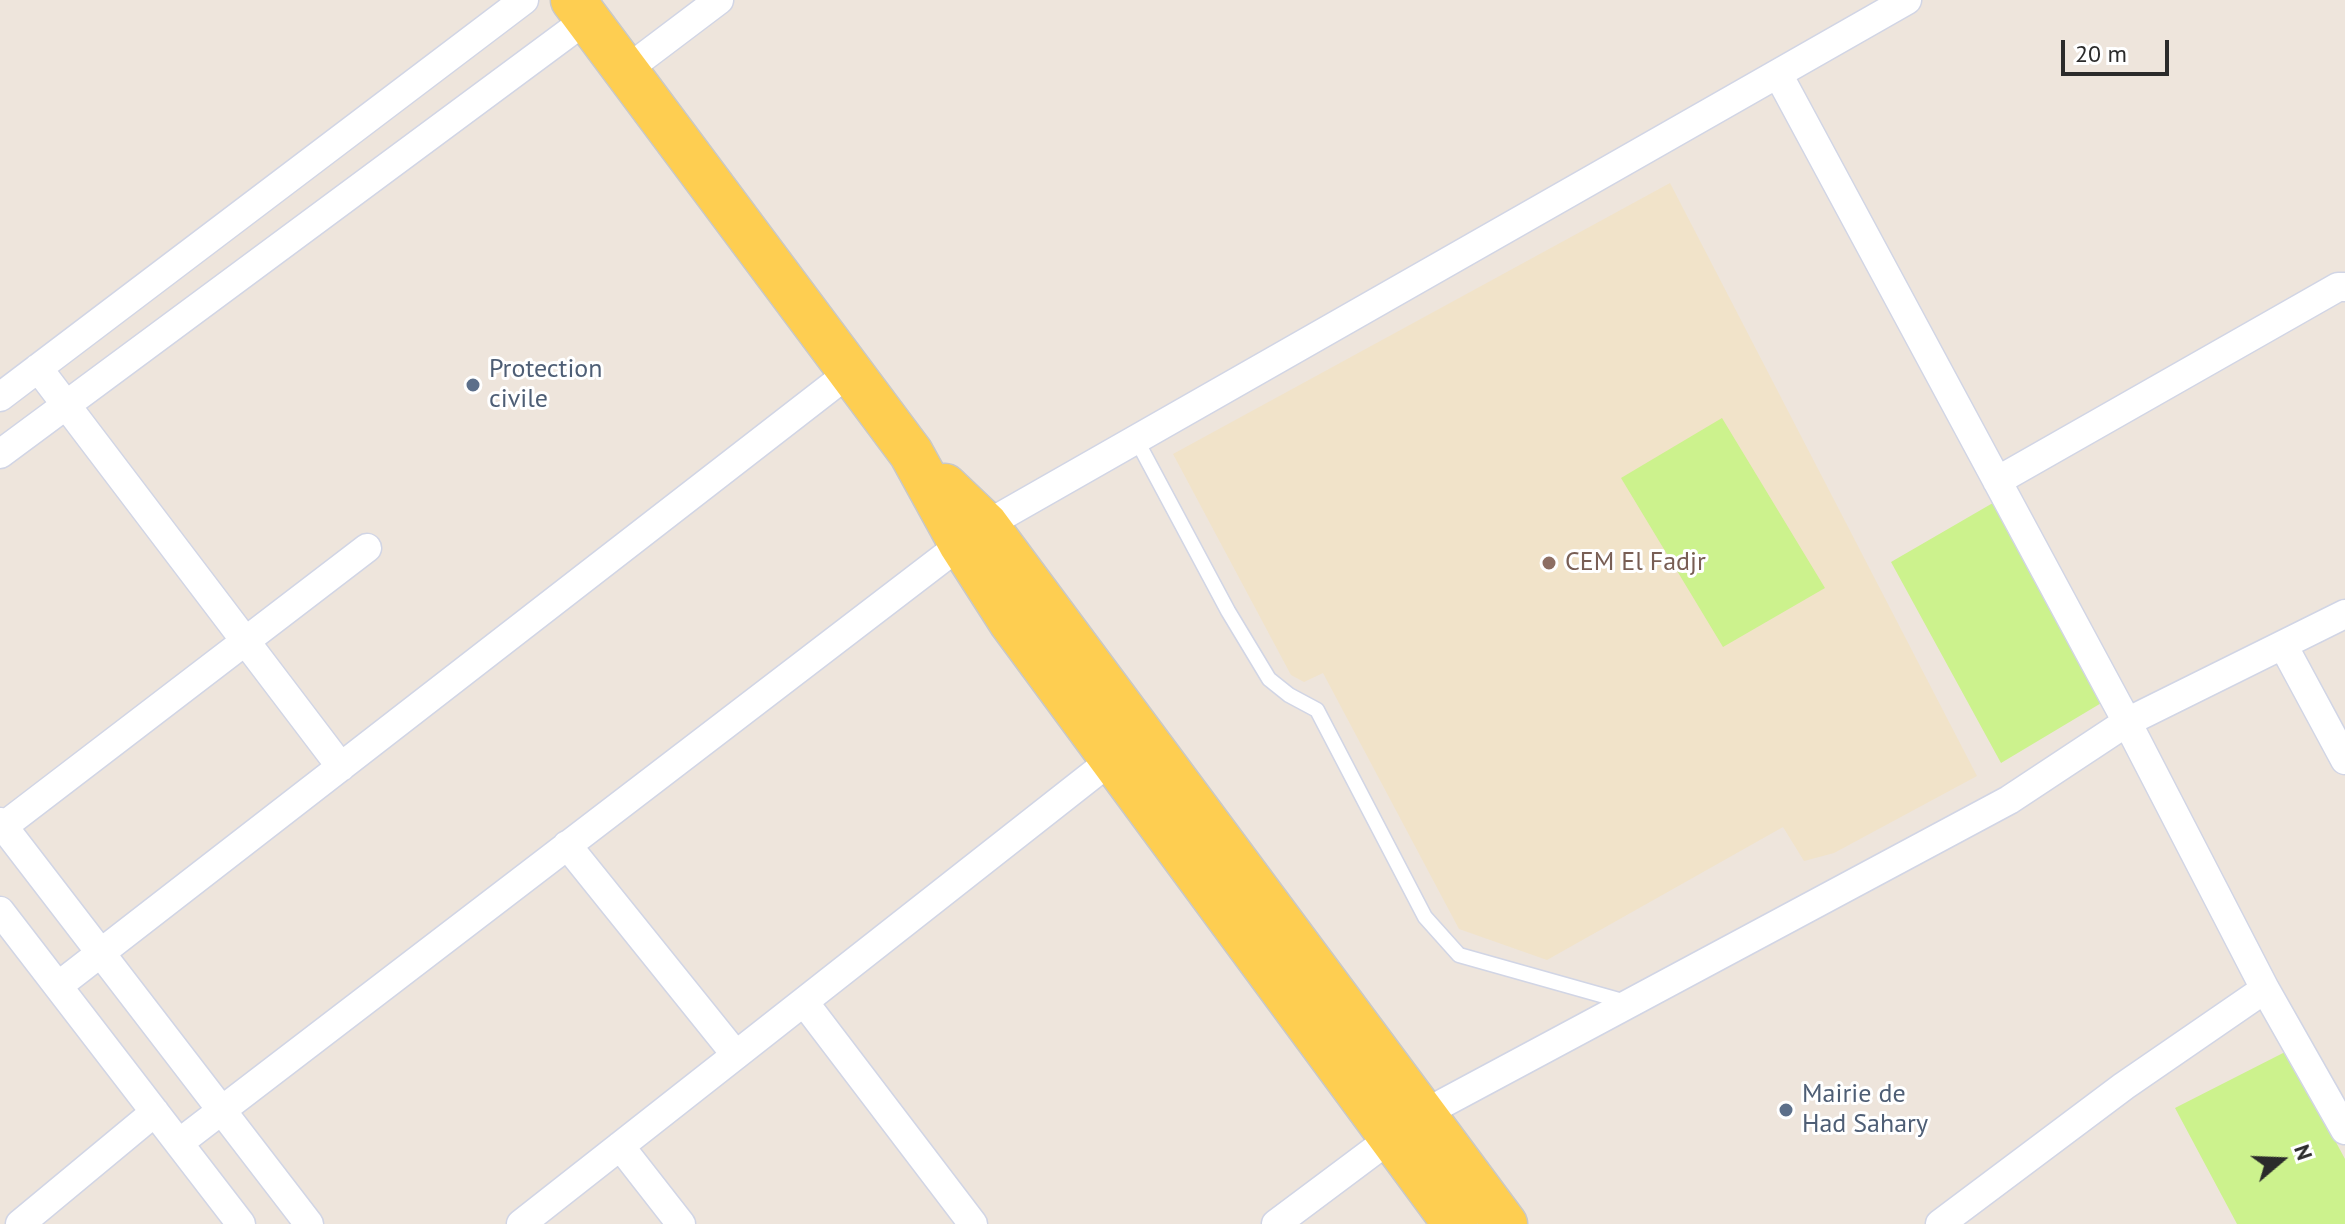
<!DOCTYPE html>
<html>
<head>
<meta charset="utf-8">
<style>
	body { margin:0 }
	#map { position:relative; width:2345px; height:1224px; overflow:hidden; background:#eee5dc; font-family:"PT Sans",sans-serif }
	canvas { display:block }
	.north { position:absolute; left:2241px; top:1120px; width:80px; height:80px; -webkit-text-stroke:6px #fff; paint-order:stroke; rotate:71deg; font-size:22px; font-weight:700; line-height:32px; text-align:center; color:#2b2b2b }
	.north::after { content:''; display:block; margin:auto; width:28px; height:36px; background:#2b2b2b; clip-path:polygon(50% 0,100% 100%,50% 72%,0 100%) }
	.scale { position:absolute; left:2061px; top:40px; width:108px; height:36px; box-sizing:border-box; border:4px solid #2b2b2b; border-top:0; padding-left:10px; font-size:24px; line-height:28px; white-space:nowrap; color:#2b2b2b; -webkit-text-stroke:6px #fff; paint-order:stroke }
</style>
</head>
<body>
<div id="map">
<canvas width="2345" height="1224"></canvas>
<div class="north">N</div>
<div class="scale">20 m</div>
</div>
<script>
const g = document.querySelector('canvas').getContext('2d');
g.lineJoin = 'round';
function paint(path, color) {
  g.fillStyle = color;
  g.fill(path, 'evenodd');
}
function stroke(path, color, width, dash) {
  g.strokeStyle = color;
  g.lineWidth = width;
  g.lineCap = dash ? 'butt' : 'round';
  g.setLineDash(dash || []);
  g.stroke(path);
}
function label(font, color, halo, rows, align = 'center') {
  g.font = font + ' "PT Sans",sans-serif';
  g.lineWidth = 6;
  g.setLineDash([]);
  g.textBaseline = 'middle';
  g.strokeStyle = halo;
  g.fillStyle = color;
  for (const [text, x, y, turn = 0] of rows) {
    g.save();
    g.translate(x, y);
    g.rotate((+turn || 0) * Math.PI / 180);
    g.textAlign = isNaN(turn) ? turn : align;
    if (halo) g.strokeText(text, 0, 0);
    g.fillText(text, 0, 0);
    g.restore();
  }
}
paint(new Path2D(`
	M1670 183 1977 776 1834 853 1804 861 1783 827 1547 960 1459 929 1323 673 1304 682 1291 675 1173 454Z`), '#f1e3c9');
paint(new Path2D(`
	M1722 418 1825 588 1723 647 1621 478Z
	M1998 500 2103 702 2001 763 1891 562Z
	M2287 1051 2345 1159V1224H2237L2175 1108Z`), '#ccf28d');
const service = new Path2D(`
	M1136 439 1228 611 1269 679 1289 695 1317 710 1425 917 1459 955 1626 1002`);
const minor = new Path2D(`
	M625 71 719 0
	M1778 74 2127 722 2265 989 2345 1130
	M38 368 341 767
	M0 397 524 0
	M0 454 587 19
	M1997 481 2338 287H2345
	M2283 645 2345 760
	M0 822 309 1224
	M0 829 367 548
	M567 845 736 1055
	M0 911 241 1224
	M58 986 850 372
	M804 1002 973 1224
	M179 1143 986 525 1907 0
	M620 1146 681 1224
	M20 1224 155 1112
	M521 1224 1124 750
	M1276 1224 1423 1114 2009 800 2127 722 2345 614
	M1940 1224 2124 1086 2265 989`);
const primary = new Path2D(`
	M573 0 911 453 961 544 1011 622 1455 1224
	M945 486 986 525 1505 1224`);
stroke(service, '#d1d5e5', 17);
stroke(minor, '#d1d5e5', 31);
stroke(primary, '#c8c8c8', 47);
stroke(service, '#fff', 14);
stroke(minor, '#fff', 28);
stroke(primary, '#fece51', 44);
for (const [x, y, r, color] of [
	[473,385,8,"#5c6f8a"],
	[1549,563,8,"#8d6e63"],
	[1786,1110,8,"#5c6f8a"]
]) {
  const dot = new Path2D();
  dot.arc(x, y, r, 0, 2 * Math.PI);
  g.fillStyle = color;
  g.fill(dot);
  stroke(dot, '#fff', 3);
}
label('26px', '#4e5e75', '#fff', [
	["Protection",489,370],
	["civile",489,400],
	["Mairie de",1802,1095],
	["Had Sahary",1802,1125]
], 'left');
label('26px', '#785e54', '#fff', [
	["CEM El Fadjr",1565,563]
], 'left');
</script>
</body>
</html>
